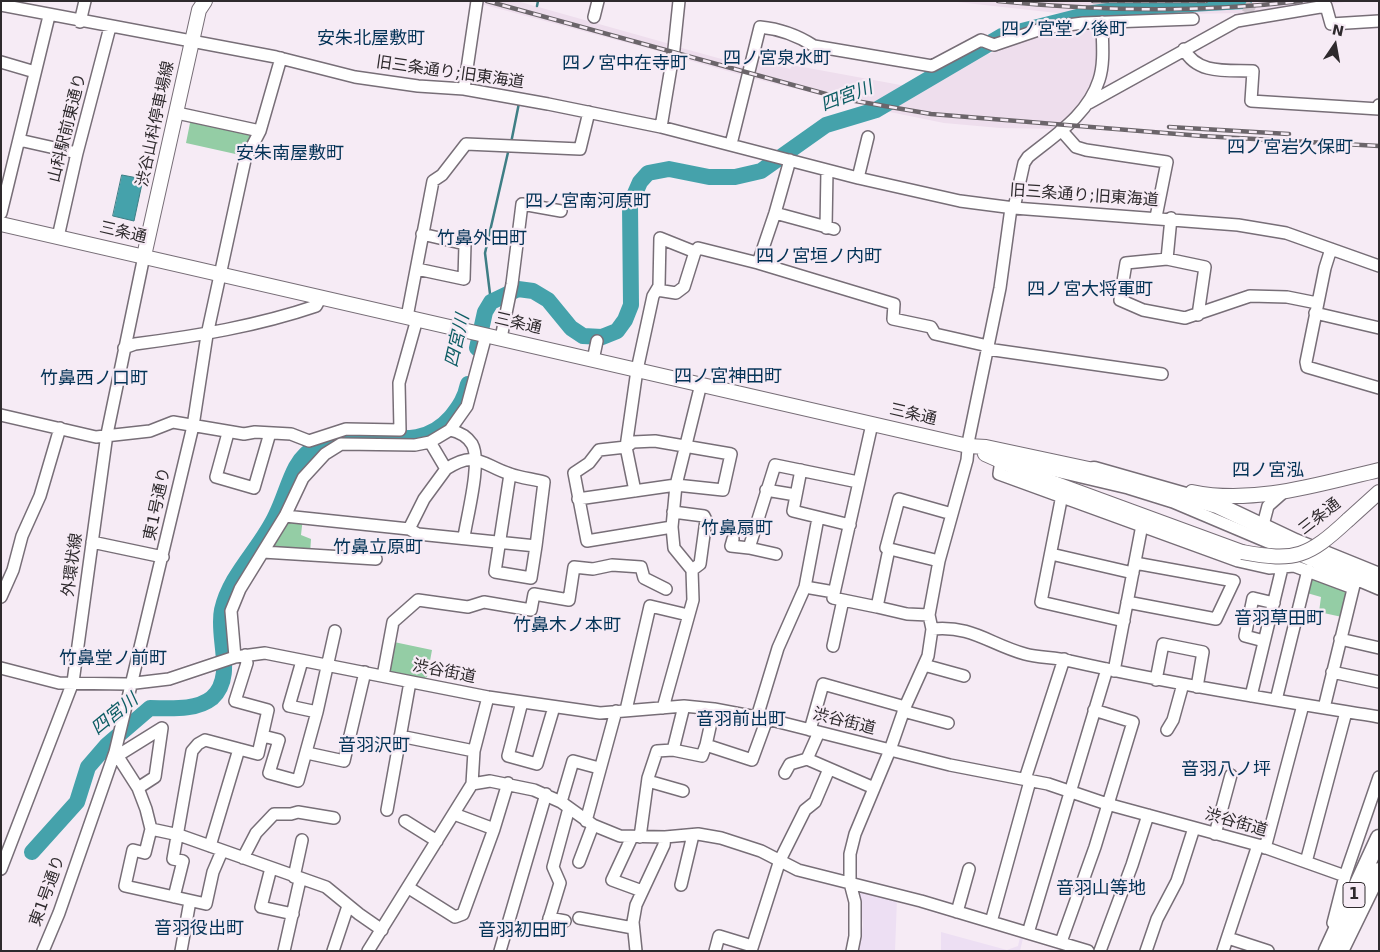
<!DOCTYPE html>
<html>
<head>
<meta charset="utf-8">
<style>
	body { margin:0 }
	#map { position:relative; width:1380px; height:952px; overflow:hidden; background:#f6ebf5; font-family:"DejaVu Sans",sans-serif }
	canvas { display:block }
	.frame { position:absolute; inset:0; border:2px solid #2e2a2d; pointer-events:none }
	.north { position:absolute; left:1310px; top:20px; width:50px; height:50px; -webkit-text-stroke:4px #f6ebf5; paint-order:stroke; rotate:12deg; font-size:14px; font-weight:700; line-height:20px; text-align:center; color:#2e2a2d }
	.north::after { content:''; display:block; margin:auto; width:18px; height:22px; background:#2e2a2d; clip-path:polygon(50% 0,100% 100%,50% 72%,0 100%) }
</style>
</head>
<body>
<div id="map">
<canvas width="1380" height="952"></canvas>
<div class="frame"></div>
<div class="north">N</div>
</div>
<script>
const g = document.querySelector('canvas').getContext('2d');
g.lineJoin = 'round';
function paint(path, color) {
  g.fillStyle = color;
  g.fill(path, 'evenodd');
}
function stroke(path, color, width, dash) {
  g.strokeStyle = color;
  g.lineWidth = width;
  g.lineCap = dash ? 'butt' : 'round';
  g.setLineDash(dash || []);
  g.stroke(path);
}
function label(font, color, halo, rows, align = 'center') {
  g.font = font + ' "DejaVu Sans","Noto Sans JP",sans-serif';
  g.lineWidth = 4.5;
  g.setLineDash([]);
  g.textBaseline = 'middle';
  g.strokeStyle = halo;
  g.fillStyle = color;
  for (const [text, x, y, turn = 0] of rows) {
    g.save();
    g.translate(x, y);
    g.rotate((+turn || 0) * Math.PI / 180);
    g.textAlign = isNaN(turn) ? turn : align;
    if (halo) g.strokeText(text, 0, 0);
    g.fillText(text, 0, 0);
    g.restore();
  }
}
paint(new Path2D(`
	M482 1H517L670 44 669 54 481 4Z
	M948 1H1352L1238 16V13L1142 15 1057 13Z
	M1069 29H1095L1099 33 1100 60 1087 99 1058 129 1000 128 944 123 885 111 986 49 989 54 1021 40Z
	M678 47 747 66 745 76 677 57Z
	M756 60 790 69 792 65 906 86V89L894 90V96L873 108 752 78Z`), '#eedeed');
paint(new Path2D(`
	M859 891 897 899 895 951H858L863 925Z
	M941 932 1007 950 1018 946 1021 933 1024 934 1020 951H941Z`), '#eddff3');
paint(new Path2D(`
	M194 120 253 135 240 155 186 143 190 123Z
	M285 516 303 517 301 535 311 539 310 554 263 552Z
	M1310 576 1346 588 1349 594 1342 617 1319 612 1321 597 1307 593Z
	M394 642 432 650 427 677 420 680 392 674 389 668Z`), '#94cda5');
const water = new Path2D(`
	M122 175 143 179 134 221 113 216Z`);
paint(water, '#45a2ab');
stroke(water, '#3e7e85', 1);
stroke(new Path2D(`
	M537 6 538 1
	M511 143 519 103
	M491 302 485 253 509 148`), '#3e7e85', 2.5);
stroke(new Path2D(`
	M477 348 485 312 491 302 518 289 533 291 548 300 571 328 583 336 602 337 617 331 625 320 631 305 630 205 640 182 648 173 669 169 709 177H735L761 171 826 125 876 110 1002 36 1093 13 1137 7 1244 1
	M32 852 77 802 88 767 107 745 150 708C169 708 196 711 212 698 236 676 216 638 222 610 230 574 261 548 276 515 284 499 288 482 296 467 302 456 308 452 317 446 362 417 412 462 451 417 460 406 465 398 468 384`), '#45a2ab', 16);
stroke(new Path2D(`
	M1247 13 1253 1`), '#cec4cd', 11, [11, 5.5]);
const minor = new Path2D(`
	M1 5 276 57 355 77 418 86 464 89 548 104 661 127 858 178 960 201 1014 208 1238 225 1286 233 1379 266
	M594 17 598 1
	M80 22 85 1
	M1184 49C1197 75 1228 70 1253 71L1251 101 1379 109V105
	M1 62 35 72
	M464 89 477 1
	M1089 103 1237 21 1326 6 1331 24 1379 21
	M177 113 260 131
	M661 127 674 49 679 1
	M1061 130 1076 147 1086 150 1167 162 1156 217
	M19 140 77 153
	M731 144 760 27C781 29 797 35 814 46L932 66 981 40 994 45 1044 28 1083 23 1193 19
	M790 160 775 213 758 263 894 304 893 319 931 327 935 334 988 346
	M858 178 868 137
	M1014 208 1024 163 1028 157C1055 135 1088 115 1099 80 1105 62 1102 40 1102 22
	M1 213 49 16
	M775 213 834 229
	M1171 218 1167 259 1126 263 1120 300 1143 310 1185 318 1250 296 1287 297 1317 303
	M826 228 827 170
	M58 237 77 153 110 27
	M1331 249 1325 268 1306 362 1307 367 1379 388
	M695 252 698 248 758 263
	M1167 259 1205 267 1198 315
	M417 269 464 279 465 244 422 234
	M1315 313 1379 328
	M407 317 433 181 442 175 466 144 580 149 589 112
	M501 338 512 284 522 204 561 211
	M124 348 135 344C197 336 257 326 316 306L321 297
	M987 349 1162 374
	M593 360 597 341
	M1 415 96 437 150 431 173 422 244 434 255 432 291 434 309 441 346 429 400 430 399 383 417 319
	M872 424 833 598 877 607
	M450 430C459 432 467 436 472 444 482 461 467 516 464 537
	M228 433 216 477 254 488 270 433
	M1001 460 999 474 1238 561 1269 568 1294 566 1353 588
	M1009 460 1128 488 1173 502 1379 589
	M801 470 793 511 850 525
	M510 474 495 572 531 578 536 546
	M766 490 796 495
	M635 491 626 447 637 370 653 296 659 286 660 238 695 252 684 287 676 293 657 290
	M1062 495 1041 602 1124 621
	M578 499 676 485 723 490 731 454 655 441 633 442 626 447 599 450 589 463 574 473 587 541 672 527
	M673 512 704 516 706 520 700 564 692 570
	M285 516 409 529 418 534 536 546 544 482C533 479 521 478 510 474 482 465 476 449 446 469L430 442
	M409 529 424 499 446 469
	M1267 532 1263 525 1268 506 1285 491
	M733 539 731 546 749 548
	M92 542 163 557
	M889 549 877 607 907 614 929 615
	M263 552 376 559
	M776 554 749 548 775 465 858 482
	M1051 554 1133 573
	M939 561 886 548 899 499 952 514
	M805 587 834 592
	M1 597 13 570 22 536 40 496 60 428
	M1127 602 1216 619 1234 581 1135 563
	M932 629C972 625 989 644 1025 654 1039 658 1055 657 1070 661 1172 684 1275 700 1379 717
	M1340 639 1379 648
	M1264 641 1245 636 1253 598 1274 603
	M833 646 843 600
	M235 657 231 611 240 589 285 516 303 478 325 454 341 444 415 445 430 442 450 430 467 406 486 335
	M302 661 289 706 317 712
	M924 665 964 676
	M1 668 59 683 127 684 169 679 235 657 265 653 488 697 600 713 684 706 714 709 767 719 950 765 1048 784 1107 804 1258 845 1345 876
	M1114 671 1142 525
	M1332 672 1379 682
	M383 676 393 622 418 600 468 607 484 602 531 610 534 594 569 600 574 567 593 569 612 565 641 567 644 578 666 589
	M1156 680 1163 644 1203 652 1197 687
	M1251 696 1282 568
	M1276 700 1308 570
	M522 702 508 756 537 764 554 707
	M663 708 693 600 692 570 674 548 672 527 676 485 701 384
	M1324 708 1355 581
	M714 709 706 745 752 760 767 719
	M626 710 650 606 688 615
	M903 711 948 723
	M757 717 778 648 805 587 818 518
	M810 730 823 684 905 707
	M1167 730 1173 720 1183 684
	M819 732 807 759 874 788
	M263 736 279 740 269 773 298 781 317 712 335 631
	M400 736 474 751
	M673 750 684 706
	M115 752 138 788 146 809 151 829 145 853 133 850 125 886 206 904 213 872 222 851
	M307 753 344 761 365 672
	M117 756 162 728 155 777 138 788
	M785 773 790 764 807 759
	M1025 779 1064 659
	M648 781 683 791
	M472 784 490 781 534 790 561 802 593 825 620 836 665 837 698 834 721 838 761 851 798 870 921 901 1088 951
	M561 802 573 761 599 768
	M387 810 410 682
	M454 814 494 829
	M405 821 437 841
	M586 821 616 711
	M151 829 179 835 326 887 359 914 382 930
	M1215 834 1231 775
	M632 837 612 880 642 891
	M640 837 648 778 657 751 673 750 702 756 706 745
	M210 846 239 749 258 754 268 710 235 701 247 663 245 655
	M1265 848 1303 705
	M243 858 256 833 274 814H291L298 812 334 818
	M579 862 593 825
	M1306 862 1346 712
	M271 868 261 907 293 914
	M1 869 73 682 107 434 144 256
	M294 877 302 840
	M681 885 693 835
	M409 888 455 917 463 914 494 829 508 783
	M174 897 183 861 173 859 192 751 198 744 205 740 239 749
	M957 912 969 869
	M549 918 565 921
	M579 918 633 928
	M991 922 1030 781
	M1333 923 1345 876 1379 777
	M546 929 560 883 553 867 569 808
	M1028 933 1107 669
	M1228 938 1268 951
	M1061 942 1095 847 1133 722 1094 710
	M43 951 59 913 115 752 193 426 207 335 245 160 260 131 281 58
	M181 951 190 901
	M284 951 300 880
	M333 951 348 906
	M368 951 472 784 474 751 488 697
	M500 951 546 794
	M636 951 633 922 636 905 664 845 665 837
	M715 951 719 936 752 946
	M751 951 780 860 805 810 815 802 829 769
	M852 951 855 936V902L850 883V854L855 834 890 750 905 707 928 656 932 629 929 615 939 561 967 460 969 438 1000 288 1011 208
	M1100 951 1132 865 1148 815
	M1146 951 1157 919 1177 881 1194 828
	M1223 951 1258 845`);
const major = new Path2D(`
	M1 224 968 446 986 447 1103 472
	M144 256 199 10 205 1
	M985 454 1032 475 1242 552
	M1192 492C1254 505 1319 484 1379 470
	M1348 520 1379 492`);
const highway = new Path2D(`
	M1094 470 1217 505 1295 542 1379 576
	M1327 951 1379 838
	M1340 951 1379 871`);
stroke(minor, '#776e77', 14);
stroke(major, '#776e77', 16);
stroke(highway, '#776e77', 19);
stroke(minor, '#fff', 11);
stroke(major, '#fff', 14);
stroke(highway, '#fff', 16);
const rail = new Path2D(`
	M487 1 844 99 931 114 1202 136 1379 146
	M998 1C1099 11 1199 13 1301 1
	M1093 1H1206
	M1169 127 1289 134`);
stroke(rail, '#6b656a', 4.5);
stroke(rail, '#f6ebf5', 2.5, [8]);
const majorBridge = new Path2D(`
	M1242 552C1296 562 1308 557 1348 520`);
stroke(majorBridge, '#776e77', 16, []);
stroke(majorBridge, '#fff', 14);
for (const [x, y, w] of [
	[1354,895,22]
]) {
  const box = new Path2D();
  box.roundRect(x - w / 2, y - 12.5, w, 25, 4);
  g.fillStyle = '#f6ebf5';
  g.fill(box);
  stroke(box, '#2e2a2d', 1);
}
label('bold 15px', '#2e2a2d', null, [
	["1",1354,895]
]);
label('16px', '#2e2a2d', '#f6ebf5', [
	["旧三条通り;旧東海道",450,73,8],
	["渋谷山科停車場線",156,124,-78],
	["山科駅前東通り",68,128,-76],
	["旧三条通り;旧東海道",1084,196,4],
	["三条通",123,233,13],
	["三条通",518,324,13],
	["三条通",913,415,13],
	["東1号通り",158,504,-78],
	["三条通",1320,517,-38],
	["外環状線",73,565,-82],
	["渋谷街道",444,672,11],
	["渋谷街道",844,722,14],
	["渋谷街道",1236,823,16],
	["東1号通り",48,891,-70]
]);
label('18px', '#033256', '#f6ebf5', [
	["四ノ宮堂ノ後町",1064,30],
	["安朱北屋敷町",371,39],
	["四ノ宮泉水町",777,59],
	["四ノ宮中在寺町",625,64],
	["四ノ宮岩久保町",1290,148],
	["安朱南屋敷町",290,154],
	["四ノ宮南河原町",588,202],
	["竹鼻外田町",482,239],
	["四ノ宮垣ノ内町",819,257],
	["四ノ宮大将軍町",1090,290],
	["四ノ宮神田町",728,377],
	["竹鼻西ノ口町",94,379],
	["四ノ宮泓",1268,471],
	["竹鼻扇町",737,529],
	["竹鼻立原町",378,548],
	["音羽草田町",1279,619],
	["竹鼻木ノ本町",567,626],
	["竹鼻堂ノ前町",113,659],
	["音羽前出町",741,720],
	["音羽沢町",374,746],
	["音羽八ノ坪",1226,770],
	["音羽山等地",1101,889],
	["音羽役出町",199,929],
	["音羽初田町",523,931]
]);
label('italic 18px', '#0d5d64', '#f6ebf5', [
	["四宮川",847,97,-21],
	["四宮川",458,341,-77],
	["四宮川",115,715,-39]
]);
</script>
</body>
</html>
